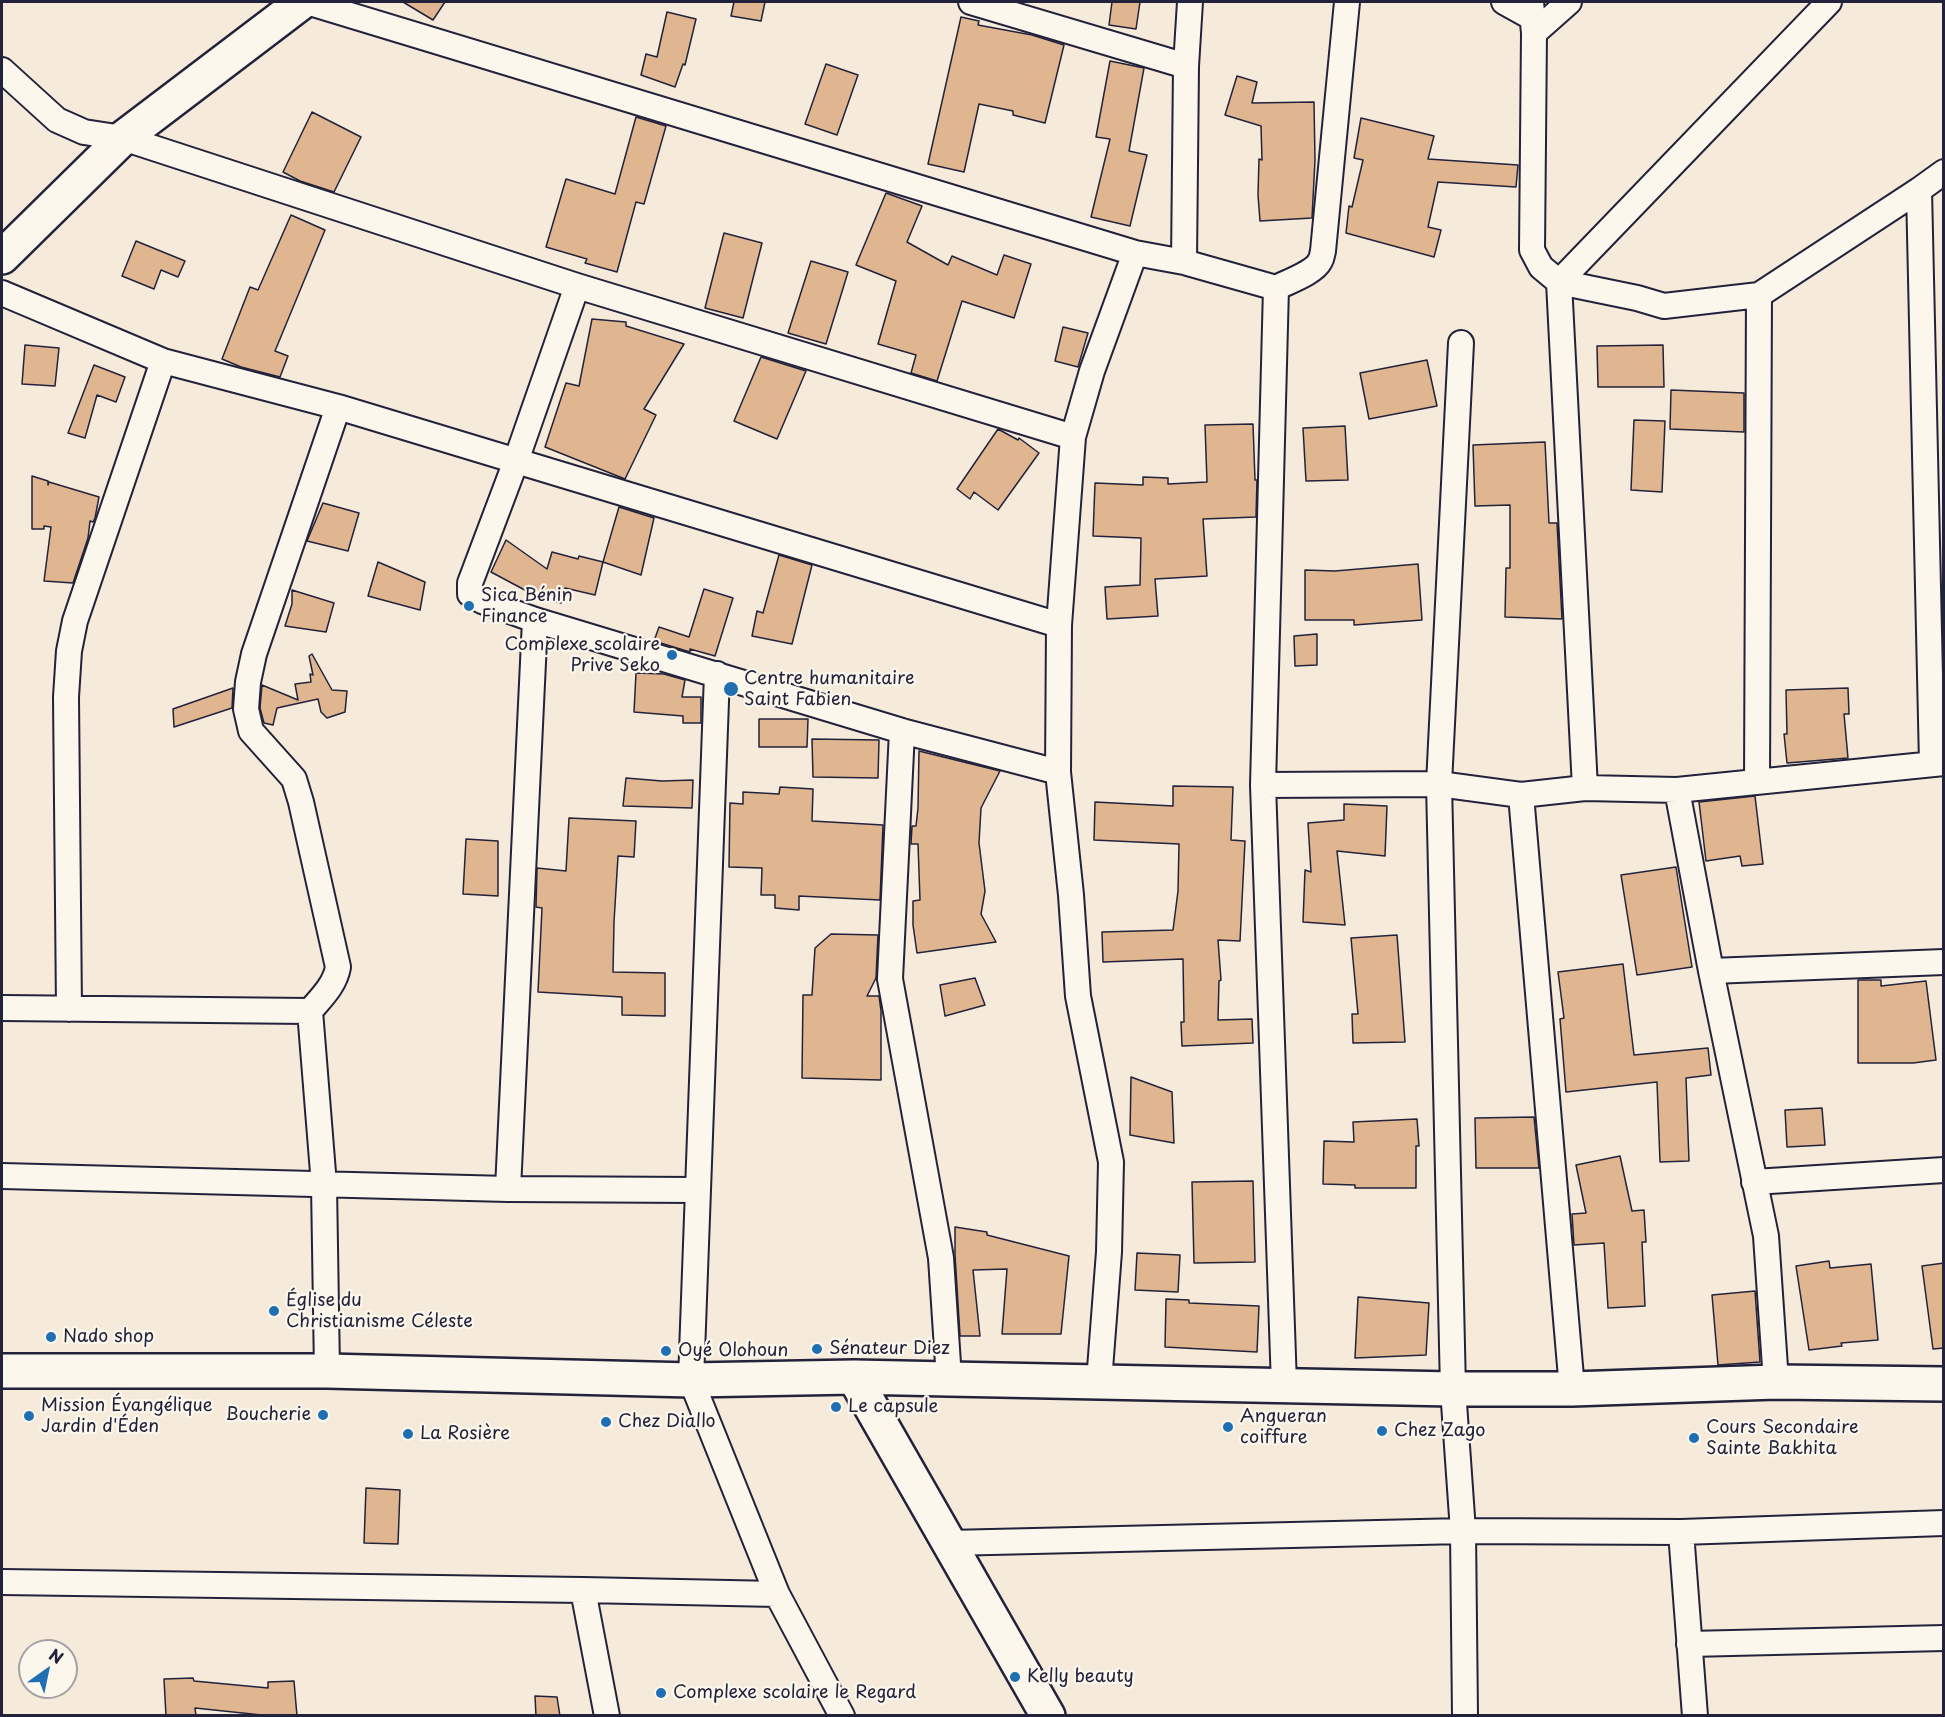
<!DOCTYPE html>
<html>
<head>
<meta charset="utf-8">
<style>
	body { margin:0 }
	#map { position:relative; width:1945px; height:1717px; overflow:hidden; background:#f6eada; font-family:"Playpen Sans",sans-serif }
	canvas { display:block }
	.frame { position:absolute; inset:0; border:3px solid #22223b; pointer-events:none }
	.north { position:absolute; left:18px; top:1639px; width:60px; height:60px; box-sizing:border-box; background:#fbf7ec; border:2px solid #a4a2a5; border-radius:50%; rotate:33deg; font-size:16px; font-weight:700; line-height:24px; text-align:center; color:#22223b }
	.north::after { content:''; display:block; margin:auto; width:21px; height:27px; background:#1f6fb2; clip-path:polygon(50% 0,100% 100%,50% 72%,0 100%) }
</style>
</head>
<body>
<div id="map">
<canvas width="1945" height="1717"></canvas>
<div class="frame"></div>
<div class="north">N</div>
</div>
<script>
const g = document.querySelector('canvas').getContext('2d');
g.lineJoin = 'round';
function paint(path, color) {
  g.fillStyle = color;
  g.fill(path, 'evenodd');
}
function stroke(path, color, width, dash) {
  g.strokeStyle = color;
  g.lineWidth = width;
  g.lineCap = dash ? 'butt' : 'round';
  g.setLineDash(dash || []);
  g.stroke(path);
}
function label(font, color, halo, rows, align = 'center') {
  g.font = font + ' "Playpen Sans",sans-serif';
  g.lineWidth = 4.5;
  g.setLineDash([]);
  g.textBaseline = 'middle';
  g.strokeStyle = halo;
  g.fillStyle = color;
  for (const [text, x, y, turn = 0] of rows) {
    g.save();
    g.translate(x, y);
    g.rotate((+turn || 0) * Math.PI / 180);
    g.textAlign = isNaN(turn) ? turn : align;
    if (halo) g.strokeText(text, 0, 0);
    g.fillText(text, 0, 0);
    g.restore();
  }
}
const building = new Path2D(`
	M403 2H445L433 20Z
	M734 2H765L761 21 731 16Z
	M1112 2H1140L1136 29 1109 25Z
	M667 12 696 19 685 65 683 64 675 87 641 75 646 54 657 57Z
	M961 17 979 21 978 25 1032 35 1064 45 1045 123 1013 115V111L979 104 964 172 928 164Z
	M1110 61 1144 68 1129 151 1147 155 1130 226 1091 217 1110 139 1096 137Z
	M826 64 858 75 837 135 805 124Z
	M1237 76 1257 82 1252 103 1314 102 1315 160 1312 218 1260 221 1258 195 1259 159 1262 160 1261 126 1225 115Z
	M312 112 361 137 334 192 300 181 283 172Z
	M636 117 666 126 644 204 636 202 617 272 585 263 587 259 546 247 566 179 615 194Z
	M1361 118 1434 136 1428 159 1518 165 1516 187 1438 182 1428 227 1441 230 1434 257 1346 233 1349 206 1352 207 1363 160 1354 158Z
	M886 193 922 206 907 242 948 265 952 256 997 275 1004 255 1031 264 1014 318 962 301 937 381 911 373 916 355 878 344 896 281 856 265Z
	M291 215 325 230 275 351 288 356 280 377 241 367 222 359 250 287 258 290Z
	M724 233 762 243 743 318 705 308Z
	M136 241 185 261 178 277 161 270 154 289 122 276Z
	M811 261 848 272 826 344 788 333Z
	M592 319 626 322V326L684 344 644 409 656 415 625 479 545 447 566 383 579 386Z
	M1063 327 1088 333 1078 367 1055 361Z
	M25 345 59 348 55 386 22 384Z
	M1663 345 1664 387H1598L1597 346Z
	M761 357 806 371 777 439 734 421Z
	M1427 360 1437 406 1369 419 1360 373Z
	M94 365 125 377 116 402 97 395 85 438 68 433Z
	M1671 390 1744 393V432L1670 429Z
	M1634 420 1665 421 1662 492 1631 490Z
	M1253 424 1255 480H1257L1256 517 1203 519 1207 576 1155 579 1158 616 1107 619 1105 587 1140 585 1141 538 1093 536 1095 483 1143 485V477L1168 478V484L1207 482 1205 425Z
	M1345 426 1348 480 1306 481 1303 428Z
	M998 429 1018 440 1019 438 1039 453 998 510 974 492 970 499 957 489Z
	M1545 442 1549 523H1557L1562 619 1505 617 1506 568H1510V505L1475 506 1473 445Z
	M32 476 48 481V485L49 482 99 497 95 518 93 522 90 521 88 538 73 583 44 581 51 527 44 526V529H32Z
	M323 503 359 513 348 551 307 541Z
	M619 507 654 518 641 575 603 562Z
	M506 540 547 569 552 552 578 559 579 556 603 562 595 595 565 588 561 603 536 596 491 572Z
	M779 555 812 565 792 644 752 636 757 611 763 613Z
	M378 562 425 582 420 610 368 596Z
	M1418 564 1422 620 1354 625V620H1305V570L1335 571Z
	M704 589 733 598 715 656 690 649V652L654 641 659 627 689 637Z
	M292 590 334 603 326 632 285 626 292 604Z
	M1317 634V665L1295 666 1294 636Z
	M312 654 332 690 347 691 345 712 327 718 321 712 318 699 277 708 273 725 264 723 260 708 262 685 298 700 295 684 311 682 310 674 313 675 309 656Z
	M636 673 664 674 685 680 682 697H701V723H683V716L634 712Z
	M233 688 232 708 174 727 173 709Z
	M1848 688 1849 714H1844L1848 758 1787 763 1784 734H1787L1786 690Z
	M759 719H808L807 747H759Z
	M812 739 879 740 878 778 813 777Z
	M919 751 1000 771 981 808 979 843 985 891 981 914 996 942 917 953 913 925V901L920 900 918 844H911L912 826H916L918 808Z
	M626 778 662 781 693 780 692 808 623 806Z
	M1173 786 1233 787 1231 840 1245 841 1240 941 1218 940 1221 980 1219 981 1218 1020 1252 1019 1253 1043 1182 1046 1181 1022H1184L1183 959 1103 962 1102 932 1173 930 1178 891 1179 844 1094 840 1095 802 1173 806Z
	M780 787 813 789 812 821 883 825 880 900 799 896V910L775 908V895H761L762 868 729 867 730 803 743 804V792L779 794Z
	M1755 796 1763 864 1742 866 1740 856 1706 861 1699 802Z
	M1344 804 1387 806 1385 856 1337 851 1345 925 1303 922 1305 870 1311 872 1308 823 1344 820Z
	M569 818 636 821 634 857 618 856 614 922 613 972 665 973V1016L622 1015V997L538 992 542 908 536 907 537 868 566 871Z
	M466 839 498 841V896L463 894Z
	M1676 867 1692 967 1637 975 1621 875Z
	M831 934 878 935 876 978 867 996H879L881 1011V1080L802 1078 803 995H812L815 948Z
	M1397 935 1405 1042 1353 1043 1352 1014H1358L1351 938Z
	M1623 964 1634 1055 1708 1048 1711 1075 1686 1078 1689 1161 1660 1162 1657 1082 1566 1092 1560 1019 1564 1018 1558 972Z
	M975 978 985 1005 945 1016 940 985Z
	M1858 980H1881V986L1926 981 1936 1060 1913 1063H1858Z
	M1131 1077 1172 1092 1174 1143 1130 1135Z
	M1822 1108 1825 1145 1787 1147 1785 1110Z
	M1534 1117 1539 1168H1476L1475 1118Z
	M1417 1119 1419 1146H1416V1188H1355V1185L1323 1184 1324 1141 1354 1142 1353 1122Z
	M1620 1156 1632 1211 1644 1210 1646 1242H1642L1645 1306 1608 1308 1604 1243 1574 1245 1572 1214 1586 1213 1576 1165Z
	M1253 1181 1255 1262 1194 1263 1192 1182Z
	M955 1227 987 1232V1235L1069 1256 1061 1334H1002L1007 1269 973 1270 980 1336H960L955 1255Z
	M1137 1253 1180 1255 1178 1292 1135 1290Z
	M1829 1261 1830 1268 1871 1264 1878 1340 1841 1343 1842 1346 1809 1350 1796 1266Z
	M1944 1263V1348L1933 1349 1922 1266Z
	M1755 1291 1760 1362 1718 1365 1712 1295Z
	M1358 1297 1429 1303 1426 1355 1355 1358Z
	M1166 1299 1189 1300V1303L1259 1306 1257 1352 1165 1347Z
	M366 1488 400 1490 398 1544 364 1543Z
	M193 1678 194 1681 268 1688V1682L294 1681 297 1716H271L195 1708 196 1716H166L164 1679Z
	M535 1696 557 1697 560 1716H536Z`);
paint(building, '#e0b690');
stroke(building, '#22223b', 1.5);
const street = new Path2D(`
	M307 2 1135 253 1184 262 1276 288C1287 282 1314 273 1320 261 1322 258 1322 255 1323 251L1347 2
	M971 2 1186 66
	M1504 2 1531 17
	M1531 2 1534 33 1532 250 1541 267 1559 282 1585 788
	M1534 33 1569 2
	M2 70 57 120 84 132 123 138 577 286 1073 437
	M1919 190 1932 763
	M1184 262 1186 66 1190 2
	M1559 282 1637 298 1664 306 1759 295 1919 190 1944 172
	M1559 282 1829 2
	M577 286 516 461 470 583V594L482 601 535 620 902 731 1058 772
	M1276 288 1263 785 1284 1385
	M2 293 163 361 338 407 1059 625
	M1461 343 1439 784 1453 1389 1463 1531 1465 1716
	M717 674 691 1380 777 1594 842 1716
	M902 731 890 979 941 1258 949 1379
	M1757 781 1759 295
	M1263 785 1439 784 1521 795 1585 788 1677 790 1944 763
	M1677 790 1711 971 1766 1236 1776 1382
	M1521 795 1572 1389
	M1711 971 1944 962
	M2 1008 310 1011
	M69 1009 66 697 69 651 75 621 163 361
	M2 1176 508 1189 697 1190
	M1754 1182 1944 1170
	M508 1189 535 620
	M327 1371 324 1185 310 1011C321 998 335 985 338 967L301 802 294 779 251 731 246 709 248 682 254 654 338 407
	M1099 1382 1109 1252 1111 1162 1078 996 1071 895 1058 772 1059 625 1073 437 1092 371 1135 253
	M1681 1532 1695 1716
	M948 1543 1463 1531 1681 1532 1944 1523
	M2 1582 583 1590 777 1594
	M583 1590 607 1716
	M1689 1644 1944 1638`);
const secondary = new Path2D(`
	M2 257 123 138 302 2
	M2 1371H327L691 1380 854 1377 949 1379 1453 1389H1572L1776 1382 1944 1384
	M854 1377 1048 1716`);
stroke(street, '#22223b', 28);
stroke(secondary, '#22223b', 38);
stroke(street, '#fbf7ec', 24);
stroke(secondary, '#fbf7ec', 33);
for (const [x, y, r, color] of [
	[469,606,6,"#1f6fb2"],
	[672,655,6,"#1f6fb2"],
	[731,689,8,"#1f6fb2"],
	[274,1311,6,"#1f6fb2"],
	[51,1337,6,"#1f6fb2"],
	[817,1349,6,"#1f6fb2"],
	[666,1351,6,"#1f6fb2"],
	[836,1407,6,"#1f6fb2"],
	[323,1415,6,"#1f6fb2"],
	[29,1416,6,"#1f6fb2"],
	[606,1422,6,"#1f6fb2"],
	[1228,1427,6,"#1f6fb2"],
	[1382,1431,6,"#1f6fb2"],
	[408,1434,6,"#1f6fb2"],
	[1694,1438,6,"#1f6fb2"],
	[1015,1677,6,"#1f6fb2"],
	[661,1693,6,"#1f6fb2"]
]) {
  const dot = new Path2D();
  dot.arc(x, y, r, 0, 2 * Math.PI);
  g.fillStyle = color;
  g.fill(dot);
  stroke(dot, '#fbf7ec', 2);
}
label('18px', '#22223b', '#fbf7ec', [
	["Sica Bénin",481,596],
	["Finance",481,617],
	["Complexe scolaire",660,645,"right"],
	["Prive Seko",660,666,"right"],
	["Centre humanitaire",744,679],
	["Saint Fabien",744,700],
	["Église du",286,1301],
	["Christianisme Céleste",286,1322],
	["Nado shop",63,1337],
	["Sénateur Diez",829,1349],
	["Oyé Olohoun",678,1351],
	["Mission Évangélique",41,1406],
	["Jardin d'Éden",41,1427],
	["Le capsule",848,1407],
	["Boucherie",311,1415,"right"],
	["Angueran",1240,1417],
	["coiffure",1240,1438],
	["Chez Diallo",618,1422],
	["Cours Secondaire",1706,1428],
	["Sainte Bakhita",1706,1449],
	["Chez Zago",1394,1431],
	["La Rosière",420,1434],
	["Kelly beauty",1027,1677],
	["Complexe scolaire le Regard",673,1693]
], 'left');
</script>
</body>
</html>
